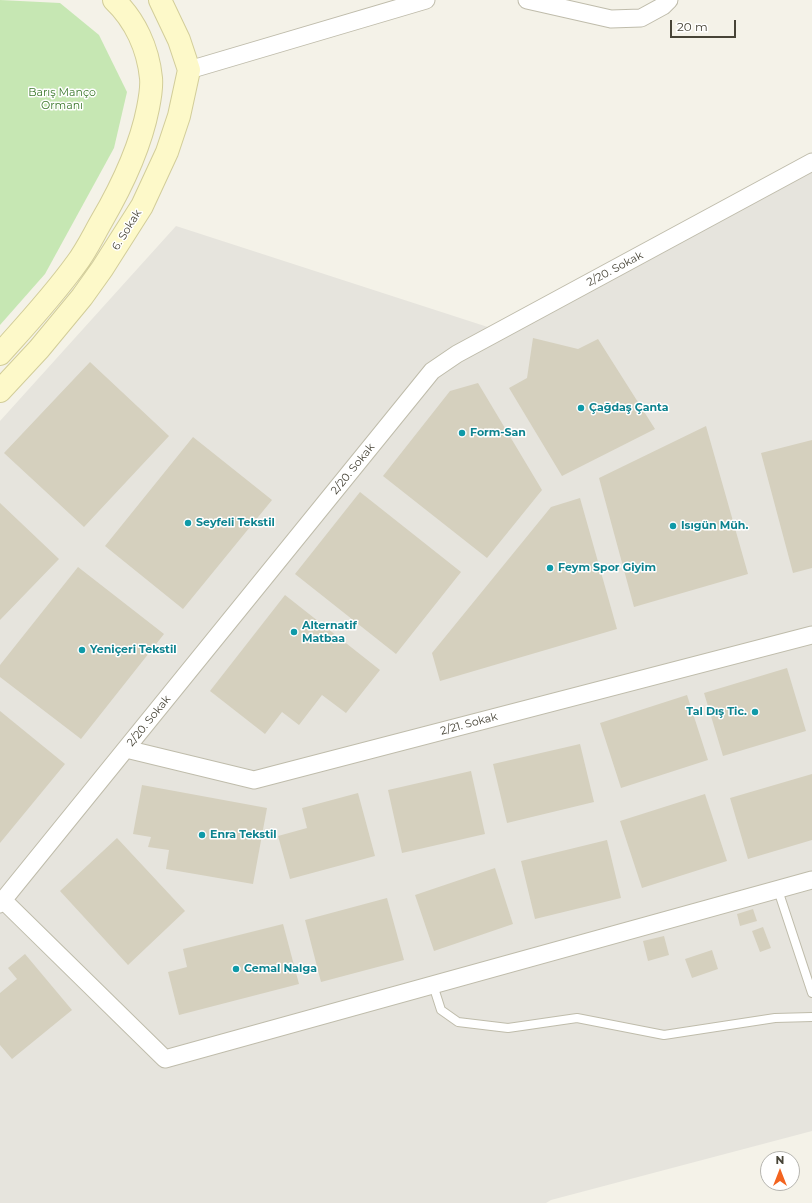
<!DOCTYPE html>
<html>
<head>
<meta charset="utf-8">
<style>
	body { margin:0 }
	#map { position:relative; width:812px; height:1203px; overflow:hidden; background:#f4f2e8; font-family:Montserrat,sans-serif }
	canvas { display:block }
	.north { position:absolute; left:760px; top:1151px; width:40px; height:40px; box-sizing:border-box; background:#fff; border:1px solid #b5b4af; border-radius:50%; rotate:0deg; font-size:11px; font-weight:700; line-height:16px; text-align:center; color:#474437 }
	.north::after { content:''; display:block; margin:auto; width:14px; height:18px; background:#f36420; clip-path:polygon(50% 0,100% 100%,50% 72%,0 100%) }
	.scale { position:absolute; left:670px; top:20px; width:66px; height:18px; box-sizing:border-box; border:2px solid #474437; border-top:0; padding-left:5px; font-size:12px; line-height:14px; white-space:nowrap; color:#474437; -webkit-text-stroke:3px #fff; paint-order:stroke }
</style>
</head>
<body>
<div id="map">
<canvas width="812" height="1203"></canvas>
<div class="north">N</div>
<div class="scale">20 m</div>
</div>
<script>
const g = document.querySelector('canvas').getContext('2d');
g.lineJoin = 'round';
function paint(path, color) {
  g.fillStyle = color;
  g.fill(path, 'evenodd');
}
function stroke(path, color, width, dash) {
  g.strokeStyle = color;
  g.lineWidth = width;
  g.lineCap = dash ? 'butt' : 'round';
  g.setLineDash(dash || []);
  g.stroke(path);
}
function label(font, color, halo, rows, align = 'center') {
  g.font = font + ' Montserrat,sans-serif';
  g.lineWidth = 3;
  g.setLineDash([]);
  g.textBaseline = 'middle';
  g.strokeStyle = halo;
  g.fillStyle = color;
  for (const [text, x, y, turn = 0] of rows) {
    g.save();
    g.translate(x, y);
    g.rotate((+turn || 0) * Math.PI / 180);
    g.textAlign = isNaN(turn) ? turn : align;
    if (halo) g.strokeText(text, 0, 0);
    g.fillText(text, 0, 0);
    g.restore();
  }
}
paint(new Path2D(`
	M812 154V1131L551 1200 546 1203H0V421L176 226 497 330Z`), '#e6e4dd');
paint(new Path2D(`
	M0 0 60 3 99 35 127 92 114 148 45 274 0 325Z`), '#c6e7b3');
paint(new Path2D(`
	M533 338 578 349 598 339 655 429 562 476 509 388 527 378Z
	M90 362 169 436 84 527 4 453Z
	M478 383 542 490 487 558 383 476 450 391Z
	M706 426 748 574 634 607 599 478Z
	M193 437 272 500 183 609 105 546Z
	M812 440V568L793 573 761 453Z
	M360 492 461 572 396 654 295 574Z
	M580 498 617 629 440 681 432 653 551 507Z
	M0 503 59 559 0 620Z
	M78 567 164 634 81 739 0 677V665Z
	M285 595 380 670 346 713 322 695 299 725 282 712 265 734 210 691Z
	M787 668 806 731 723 756 704 693Z
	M687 695 708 760 621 788 600 723Z
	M0 711 65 764 0 843Z
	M580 744 594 802 507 823 493 764Z
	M471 771 485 834 402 853 388 790Z
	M812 774V840L748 859 730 798Z
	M142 785 267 808 253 884 166 869 169 850 148 847 151 837 133 834Z
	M358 793 375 856 290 879 278 836 307 828 302 808Z
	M705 794 727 861 642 888 620 821Z
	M117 838 185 911 128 965 60 891Z
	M607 840 621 898 535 919 521 861Z
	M495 868 513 924 434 951 415 895Z
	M387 898 404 960 321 982 305 920Z
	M753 909 757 921 740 926 737 914Z
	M283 924 299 984 179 1015 168 972 187 967 183 949Z
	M763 927 771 948 760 952 752 931Z
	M664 936 669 955 648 961 643 941Z
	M712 950 718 969 692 978 685 959Z
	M25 954 72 1010 12 1059 0 1045V993L17 979 8 968Z`), '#d5d0be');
const lane = new Path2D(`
	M778 890 812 993
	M433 985 441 1010 458 1022 508 1028 577 1018 664 1035 775 1018 812 1017`);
const street = new Path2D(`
	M527 0 611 19 641 18 663 6 669 0
	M189 70 426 0
	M126 749 254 780 812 635
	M3 900 165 1059 812 880
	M0 904 432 371 457 354 812 162`);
const secondary = new Path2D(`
	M0 354C26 325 53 296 76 264 86 251 93 236 101 222 122 186 140 149 148 108 150 98 152 88 151 78 148 48 135 20 114 0
	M0 391 39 349 82 297 102 269 142 206 167 152 179 116 189 70 179 40 160 0`);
stroke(lane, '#bfbcab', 10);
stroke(street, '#bfbcab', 19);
stroke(secondary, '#d2cd99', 24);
stroke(lane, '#fff', 8);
stroke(street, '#fff', 17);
stroke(secondary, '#fdf9c9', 22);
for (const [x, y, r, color] of [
	[581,408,4,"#0f9aa8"],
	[462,433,4,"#0f9aa8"],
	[188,523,4,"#0f9aa8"],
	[673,526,4,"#0f9aa8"],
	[550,568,4,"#0f9aa8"],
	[294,632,4,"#0f9aa8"],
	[82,650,4,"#0f9aa8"],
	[755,712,4,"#0f9aa8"],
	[202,835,4,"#0f9aa8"],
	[236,969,4,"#0f9aa8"]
]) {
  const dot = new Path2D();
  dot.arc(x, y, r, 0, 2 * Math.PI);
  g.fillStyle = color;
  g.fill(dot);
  stroke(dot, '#fff', 1.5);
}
label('11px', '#3b782c', '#fff', [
	["Barış Manço",62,93],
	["Ormanı",62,106]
]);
label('11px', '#474437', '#fff', [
	["6. Sokak",127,230,-58],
	["2/20. Sokak",615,269,-28],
	["2/20. Sokak",353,469,-51],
	["2/20. Sokak",149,721,-51],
	["2/21. Sokak",469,724,-15]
]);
label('bold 11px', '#0d838f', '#fff', [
	["Çağdaş Çanta",589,408],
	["Form-San",470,433],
	["Seyfeli Tekstil",196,523],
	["Isıgün Müh.",681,526],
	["Feym Spor Giyim",558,568],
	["Alternatif",302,626],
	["Matbaa",302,639],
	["Yeniçeri Tekstil",90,650],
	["Tal Dış Tic.",747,712,"right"],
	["Enra Tekstil",210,835],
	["Cemal Nalga",244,969]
], 'left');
</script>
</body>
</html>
